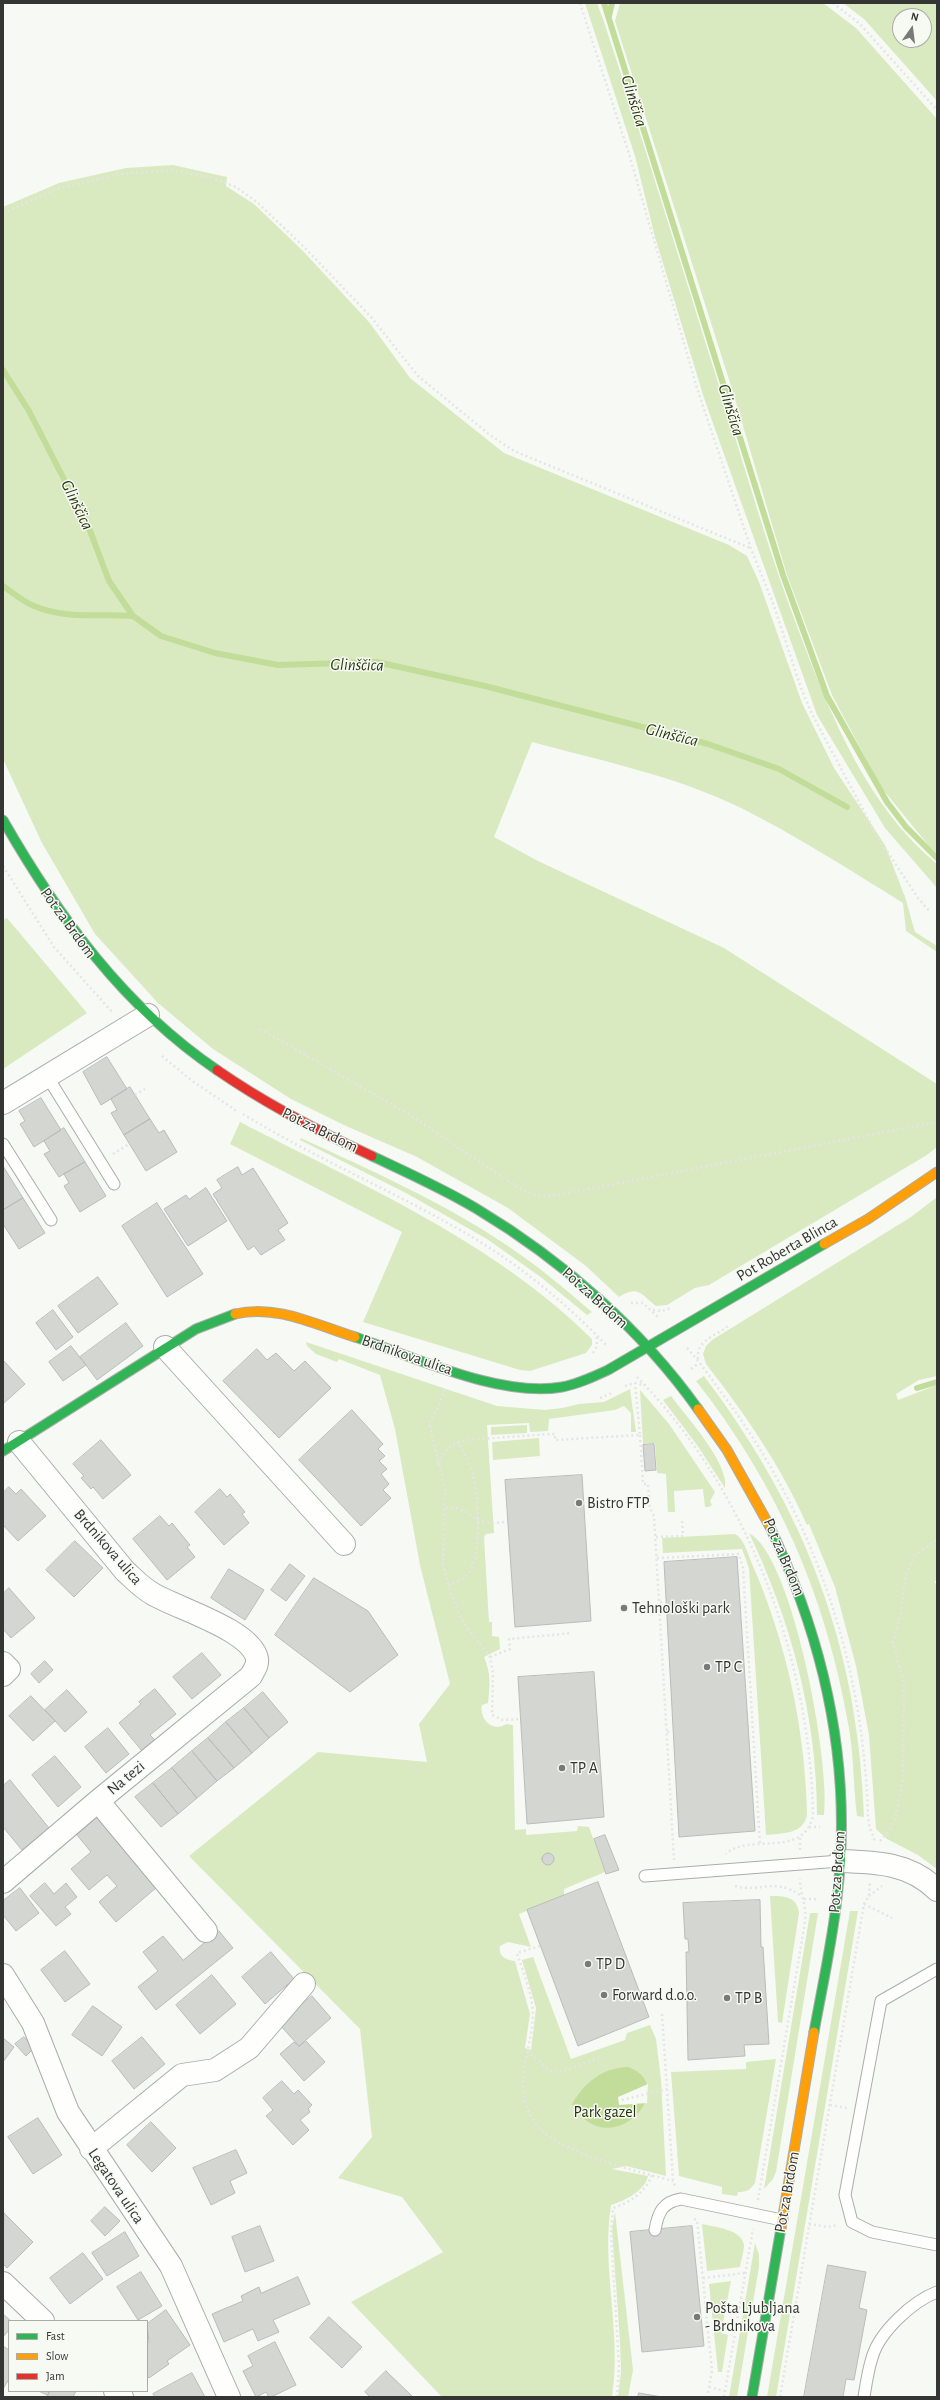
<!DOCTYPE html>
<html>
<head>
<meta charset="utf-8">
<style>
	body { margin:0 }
	#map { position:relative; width:940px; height:2400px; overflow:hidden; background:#f7f9f4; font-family:"Alegreya Sans",sans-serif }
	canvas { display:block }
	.frame { position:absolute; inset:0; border:4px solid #353634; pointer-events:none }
	.legend { position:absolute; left:8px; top:2320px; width:140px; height:72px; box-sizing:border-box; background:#f7faf3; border:1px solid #a9aca7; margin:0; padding:5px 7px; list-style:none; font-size:12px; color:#353634 }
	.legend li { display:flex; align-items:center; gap:8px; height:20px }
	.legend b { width:20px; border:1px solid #a9aca7 }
	.north { position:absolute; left:892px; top:8px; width:40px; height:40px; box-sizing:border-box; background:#f7faf3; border:1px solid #a9aca7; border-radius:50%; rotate:14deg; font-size:11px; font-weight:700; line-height:16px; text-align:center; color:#353634 }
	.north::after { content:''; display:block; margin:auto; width:14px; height:18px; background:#797a77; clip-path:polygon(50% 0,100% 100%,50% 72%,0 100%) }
</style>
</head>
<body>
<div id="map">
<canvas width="940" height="2400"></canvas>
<div class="frame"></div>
<ul class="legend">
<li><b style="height:5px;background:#30b455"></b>Fast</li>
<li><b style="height:5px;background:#ff9f0a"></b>Slow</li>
<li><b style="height:5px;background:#e5322d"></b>Jam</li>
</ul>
<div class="north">N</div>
</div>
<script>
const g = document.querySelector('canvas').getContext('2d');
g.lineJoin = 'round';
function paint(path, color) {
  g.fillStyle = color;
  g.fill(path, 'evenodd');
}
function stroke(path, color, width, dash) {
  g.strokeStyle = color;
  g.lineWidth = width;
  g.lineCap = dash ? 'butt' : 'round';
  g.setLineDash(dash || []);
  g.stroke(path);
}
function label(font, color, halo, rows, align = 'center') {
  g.font = font + ' "Alegreya Sans",sans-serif';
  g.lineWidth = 3;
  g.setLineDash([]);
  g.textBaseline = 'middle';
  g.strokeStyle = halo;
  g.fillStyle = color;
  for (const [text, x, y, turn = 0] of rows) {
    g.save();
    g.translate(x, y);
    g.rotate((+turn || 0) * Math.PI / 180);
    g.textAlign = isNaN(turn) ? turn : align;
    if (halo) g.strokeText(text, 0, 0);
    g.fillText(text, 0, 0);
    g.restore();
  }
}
paint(new Path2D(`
	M585 3H597L603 19C644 143 682 268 721 392 747 474 770 557 801 637 832 719 868 807 937 864V888L885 828 817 715 704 398 655 237 635 156Z
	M620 3H823L856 28 937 119V853L929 846 881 787 832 695 787 575 732 389 615 21Z
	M843 3H937V101L864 19ZM900 16H924V40H900Z
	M173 165 227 177 226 186 254 204 303 251 369 322 410 378 504 453 729 545 747 556 759 582 802 703 834 768 885 845 905 897 915 932 937 946V952L906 931 903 903C850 870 797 836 741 808 676 776 602 761 532 742L494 837 538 861 724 948 937 1084V1147L927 1155 709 1285 695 1288 667 1305 656 1306C640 1294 639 1285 619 1297L586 1266 508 1208 417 1157 346 1126 291 1099 213 1049 158 1003 95 934 42 843 3 759V207L59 183 126 168Z
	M7 918 87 1013 3 1069V920Z
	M240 1122C362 1185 493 1241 592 1339V1345L586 1353 530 1371 520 1370 363 1322 402 1232 230 1144Z
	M301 1138C372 1171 443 1202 508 1246 538 1266 565 1289 592 1312L587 1315 542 1278 487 1239 406 1193 300 1140Z
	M937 1197V1376L919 1380 896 1394 898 1400 937 1385V1581H934L937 1586V1869L918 1855 887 1839 876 1829 869 1735 856 1666 835 1587 809 1524 807 1525C781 1466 745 1414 706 1364L703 1354 706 1346 712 1340 911 1217Z
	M306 1342 497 1406 545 1410 562 1408 579 1404 604 1402 630 1389 636 1432H631V1413L624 1406 615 1410 549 1419 548 1431 530 1432 529 1423 487 1425 494 1533 486 1534 484 1537 489 1622H492V1636L499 1637 500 1649 484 1657C491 1673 490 1686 488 1703L482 1705C479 1719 493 1733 506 1724L513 1725 515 1830 526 1829V1835L577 1831 578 1826 589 1827 605 1872 564 1889V1896L519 1914 531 1947 508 1942 500 1946C498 1956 506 1960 515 1961L530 2014 525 2048 531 2050 536 2008 522 1960 533 1957 571 2059 625 2040 627 2033 650 2025 656 2039 661 2079 666 2176 626 2166 612 2169 648 2176C645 2191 624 2201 611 2205 601 2268 622 2333 612 2397H442L351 2302 443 2252 402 2197 338 2178 372 2137 360 2029 189 1856 318 1752 427 1762 419 1724 450 1684 420 1565 395 1429 380 1375 339 1359 337 1362 316 1354 307 1346Z
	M704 1376C806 1511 858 1647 864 1817L857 1816C853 1785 854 1753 848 1723 826 1596 776 1482 696 1381Z
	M640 1390 669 1424 715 1492 710 1501 712 1505 709 1507H705L703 1489 674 1491 675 1512H668L666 1474 657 1473 655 1443 643 1444Z
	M671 1396C685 1415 730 1464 725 1488L697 1445 663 1400Z
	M527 1425V1433L491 1435V1427Z
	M539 1438 540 1456 493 1460 492 1442Z
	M749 1533C793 1556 831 1765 824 1815H817C817 1717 791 1621 749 1533Z
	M735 1534C744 1538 749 1557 753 1566 787 1645 805 1729 807 1815 803 1835 782 1833 766 1835L749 1568 742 1549 663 1553 662 1538Z
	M770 1896C784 1896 797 1896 799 1913L782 2023 778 2022Z
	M850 1911H858L776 2397H767Z
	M810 1913H818L776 2172 773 2179 764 2189Z
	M776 2059 755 2183C750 2190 747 2192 738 2192L737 2196 722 2194V2187L679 2176 671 2072 746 2069V2062Z
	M615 2212 633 2370 628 2397H618L621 2371 620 2342 612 2229Z
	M702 2224C714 2227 742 2229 744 2245 744 2252 741 2260 740 2267L707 2271Z
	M755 2243 759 2255V2267L737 2397H729Z
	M731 2281 721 2333 728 2335 722 2372H718L709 2284Z`), '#d9eac0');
paint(new Path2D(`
	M628 2067C683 2087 609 2167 572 2104 585 2082 602 2068 628 2067Z`), '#c2dc99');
paint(new Path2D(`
	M648 2084 647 2103 619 2105 618 2097Z`), '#f7f9f4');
stroke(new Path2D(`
	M604 3 783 575 827 696 887 802 906 827 937 858
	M609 16 612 3
	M3 370 29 411 89 528 109 581 133 616 161 636 215 653 278 665 377 662 485 686 708 744 779 769 847 807
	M3 586C13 593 23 602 34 606 68 620 98 613 133 616
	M917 1388 937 1382`), '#c2dc99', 6);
const building = new Path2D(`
	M107 1057 127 1089 101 1105 83 1072Z
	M130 1087 150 1119 124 1135 111 1113 117 1110 111 1099Z
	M41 1098 61 1130 34 1147 20 1124 25 1121 19 1111Z
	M150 1119 159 1133 164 1130 177 1152 146 1171 124 1135Z
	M64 1128 85 1162 59 1177 44 1154 50 1151 44 1141Z
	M85 1162 106 1196 80 1212 64 1186 69 1183 64 1174Z
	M3 1166 23 1198 3 1210Z
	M238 1167 242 1175 253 1168 288 1223 278 1230 285 1240 261 1255 254 1246 248 1250 213 1194 222 1188 217 1180Z
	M206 1188 227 1221 188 1246 164 1209 186 1195 189 1199Z
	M23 1198 45 1233 19 1249 3 1224V1210Z
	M157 1203 203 1274 167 1297 122 1226Z
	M98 1277 118 1304 78 1333 58 1306Z
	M53 1310 73 1337 56 1350 36 1323Z
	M126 1323 143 1346 97 1380 80 1357Z
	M71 1346 86 1365 63 1381 49 1362Z
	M257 1349 267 1360 276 1353 294 1371 305 1361 331 1388 279 1438 223 1381Z
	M3 1360 25 1384 3 1404Z
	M352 1410 383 1444 378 1449 385 1456 379 1461 387 1469 381 1474 389 1484 383 1490 391 1498 361 1526 299 1460Z
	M101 1440 131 1475 103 1499 93 1487 91 1489 81 1478 84 1476 73 1464Z
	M654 1444 656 1470 645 1471 643 1445Z
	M582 1475 591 1621 515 1627 505 1480Z
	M9 1487 16 1494 21 1489 46 1516 18 1541 3 1525V1493Z
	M220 1489 227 1497 230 1494 245 1512 242 1514 249 1523 224 1545 195 1512Z
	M160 1516 169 1526 172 1523 190 1545 187 1547 195 1557 167 1580 133 1539Z
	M75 1541 103 1568 74 1597 46 1570Z
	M737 1557 755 1831 679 1837 664 1562Z
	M290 1564 305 1576 286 1601 271 1590Z
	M229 1569 264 1590 245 1620 211 1598Z
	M314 1578 368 1611 398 1655 350 1692 275 1635Z
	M9 1588 35 1618 11 1638 3 1629V1594Z
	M202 1653 221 1675 192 1699 173 1677Z
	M45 1661 53 1670 39 1683 31 1674Z
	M594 1672 604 1817 527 1824 518 1677Z
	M155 1689 176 1714 150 1735 155 1740 142 1751 119 1723 141 1704 139 1702Z
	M67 1690 87 1712 65 1732 45 1710Z
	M263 1692 288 1722 269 1738 244 1708Z
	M31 1696 55 1721 33 1741 9 1716Z
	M244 1708 269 1738 252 1753 226 1722Z
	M226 1722 252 1753 234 1768 208 1738Z
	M108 1728 129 1754 106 1773 85 1747Z
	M208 1738 234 1768 217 1781 192 1751Z
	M192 1751 217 1781 197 1798 172 1768Z
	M55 1756 81 1787 58 1807 32 1775Z
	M172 1768 197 1798 178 1814 153 1783Z
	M10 1780 49 1828 22 1850 3 1827V1786Z
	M153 1783 178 1814 161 1827 135 1797Z
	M98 1817 157 1887 116 1922 99 1902 117 1886 107 1875 89 1890 71 1869 91 1852 77 1835Z
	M605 1835 619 1870 606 1874 594 1839Z
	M542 1859a6 6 0 1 1 12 0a6 6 0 1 1-12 0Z
	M598 1882 649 2017 578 2046 527 1910Z
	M45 1883 54 1894 66 1883 77 1897 65 1907 71 1914 56 1926 30 1896Z
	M20 1888 39 1913 16 1931 3 1915V1901Z
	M760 1900 761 1947H763L769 2044 744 2045 745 2056 688 2060 686 1952H689L688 1939H685L683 1903Z
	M219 1931 233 1948 156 2010 138 1987 158 1971 143 1952 163 1936 183 1960Z
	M65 1951 90 1984 65 2002 41 1970Z
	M271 1952 294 1979 265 2004 242 1977Z
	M212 1975 236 2004 200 2034 176 2005Z
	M312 1996 331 2018 299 2046 279 2024Z
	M93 2006 122 2027 102 2056 72 2035Z
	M24 2037 34 2048 26 2056 15 2044Z
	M142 2037 165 2064 134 2089 112 2061Z
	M3 2038 14 2047 3 2062Z
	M306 2041 325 2062 304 2081 280 2054 294 2042 299 2046Z
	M282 2081 294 2094 298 2090 312 2105 308 2109 310 2112 300 2120 309 2130 293 2145 266 2116 273 2110 263 2098Z
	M38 2118 62 2155 33 2174 8 2137Z
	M151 2122 176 2148 152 2172 127 2145Z
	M236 2150 247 2173 230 2181 235 2193 211 2205 193 2168Z
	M105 2207 120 2221 105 2236 91 2221Z
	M4 2213 33 2242 7 2268 3 2264Z
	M260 2226 274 2261 245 2272 232 2237Z
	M692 2226 704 2346 642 2352 630 2232Z
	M125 2232 139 2256 107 2276 92 2253Z
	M83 2253 103 2279 70 2304 50 2278Z
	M828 2265 866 2272 859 2308 867 2310 854 2380 846 2379 843 2397H804Z
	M141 2272 162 2306 138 2320 117 2287Z
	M298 2277 310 2304 273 2320 279 2332 258 2341 253 2329 224 2342 212 2314 243 2301 241 2296 259 2287 261 2293Z
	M166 2310 190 2345 167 2361 169 2364 149 2378 147 2375V2343L149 2342 147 2324Z
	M3 2314 11 2321H9V2330L3 2337Z
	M329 2317 362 2347 342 2368 310 2338Z
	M275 2342 296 2385 271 2397H269L266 2392 256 2397 243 2371 253 2366 248 2356Z
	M3 2346 9 2350V2379L3 2389Z
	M386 2371 413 2397H370L365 2392Z
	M192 2373 205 2397H155L153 2394Z
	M39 2391H50L48 2395Z
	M50 2391H76L73 2397H47Z
	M639 2393 662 2397H638Z`);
paint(building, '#d4d6d2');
stroke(building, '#babcb9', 1);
const lane = new Path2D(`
	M47 1076 114 1184
	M3 1144 51 1220
	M645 1876 840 1861
	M937 1969 881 2001 845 2195 852 2222 872 2232 937 2245
	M655 2230C658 2212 663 2202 681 2199L782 2220
	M864 2397C866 2384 868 2370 872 2358 879 2332 913 2301 937 2292`);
const street = new Path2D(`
	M3 1103 148 1015
	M165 1347 344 1544
	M3 1663 9 1669 3 1675
	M98 1801 206 1931
	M840 1861C876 1862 910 1863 937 1890
	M3 1882 98 1801 251 1676C254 1670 258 1665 257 1659 252 1630 176 1608 153 1594 142 1588 134 1579 125 1571L19 1442
	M3 1975 33 2023 68 2112 171 2266 229 2397
	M91 2149 182 2075 215 2070 249 2048 304 1984
	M3 2283 43 2321
	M115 2391 122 2397`);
const fast = new Path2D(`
	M3 820C58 916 124 1007 217 1070
	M372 1156C408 1173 444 1189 477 1209 562 1260 641 1329 698 1409
	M355 1337C414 1357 501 1398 562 1387 578 1384 593 1377 608 1370L824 1244
	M3 1451 196 1329 235 1314
	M769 1525C825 1642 853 1767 837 1898 832 1943 822 1988 814 2032
	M752 2397 781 2228`);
const slow = new Path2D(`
	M824 1244 868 1219 937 1172
	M235 1314C277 1304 316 1325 355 1337
	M698 1409 727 1450 769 1525
	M781 2228 814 2032`);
const jam = new Path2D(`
	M217 1070C266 1104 318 1131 372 1156`);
stroke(lane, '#abada9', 13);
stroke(street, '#abada9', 24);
stroke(fast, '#abada9', 11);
stroke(slow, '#abada9', 11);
stroke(jam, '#abada9', 11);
stroke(new Path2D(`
	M580 3 629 154 697 388 751 549 773 603 801 688 812 714 877 836 918 898 930 912
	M833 3 860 24 937 110
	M3 213 57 189 120 174 171 170 210 177 236 187 258 203 306 249 371 317 418 376 490 435 514 451 750 548
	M3 866 54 947 113 1013
	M260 1029 407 1113 514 1185 527 1192 547 1197 937 1122
	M162 1056 191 1080 238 1112
	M135 1095 145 1089
	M243 1114C313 1157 389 1189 460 1230 515 1261 564 1301 607 1346
	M113 1154 129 1144
	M631 1303H643L658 1317
	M653 1310 662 1311 671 1308
	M687 1348C701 1363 712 1380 724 1396 810 1512 859 1649 867 1794 868 1804 867 1814 869 1824 870 1832 875 1835 874 1843
	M593 1353 597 1346V1337
	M698 1359C696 1340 716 1336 728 1326
	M691 1369 699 1363
	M637 1377C748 1490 810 1658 813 1815 804 1860 748 1832 726 1854
	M625 1386 635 1383 644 1385
	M445 1389 438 1407 429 1423 445 1489 443 1565 454 1604 466 1626 490 1657 493 1673 492 1715 503 1720 521 1719
	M600 1398 612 1393
	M640 1435 643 1484H648L650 1508 654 1516 674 1860
	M438 1464C444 1450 452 1443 467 1440L550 1434H555V1440L640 1435 635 1383
	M446 1508H457L467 1512 477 1520 492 1523 506 1522
	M656 1537 683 1536 682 1519
	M657 1558 739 1554 743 1568 760 1845
	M448 1585C456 1582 464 1580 469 1573 483 1553 478 1495 472 1472 469 1460 463 1451 457 1442
	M660 1602H664
	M490 1657 510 1649 509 1639 572 1633
	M667 1732 673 1731
	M809 1827H820
	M880 1841 889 1831 896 1816 903 1777 904 1684 893 1642 901 1613 906 1574 915 1555 937 1540
	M800 1850V1835
	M735 1886C761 1893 773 1877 800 1895
	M869 1896 882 1886
	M804 1899H817
	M864 1904 892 1918
	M540 1946 517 1953C523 1973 533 1994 533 2015 532 2042 520 2069 524 2097 525 2107 535 2125 542 2131 572 2156 636 2171 673 2181
	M662 2014 673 2181 675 2186
	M527 2051 551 2071 559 2072 599 2058
	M622 2100 667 2089
	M830 2105 847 2108
	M758 2200 805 1922C807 1906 800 1895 800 1879
	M694 2219 697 2220 712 2371 707 2397
	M809 2224 828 2227 838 2225
	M703 2278 745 2273
	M709 2387 725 2391
	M617 2397 619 2367 611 2231 613 2208C629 2203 646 2192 652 2175
	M724 2397 753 2229
	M780 2397 864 1904 869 1896 870 1882`), '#e4e5e4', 2.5, [2, 3]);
stroke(lane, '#fefefd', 11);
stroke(street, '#fefefd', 22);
stroke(fast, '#30b455', 9);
stroke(slow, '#ff9f0a', 9);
stroke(jam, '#e5322d', 9);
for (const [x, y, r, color] of [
	[579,1503,4,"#797a77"],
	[624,1608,4,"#797a77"],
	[707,1667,4,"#797a77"],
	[562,1768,4,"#797a77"],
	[588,1964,4,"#797a77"],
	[604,1995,4,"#797a77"],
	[727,1998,4,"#797a77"],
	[697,2317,4,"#797a77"]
]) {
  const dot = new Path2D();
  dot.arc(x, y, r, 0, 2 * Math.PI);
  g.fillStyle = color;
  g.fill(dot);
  stroke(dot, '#f7faf3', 1.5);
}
label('16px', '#353634', '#f7faf3', [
	["Pot za Brdom",68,923,54],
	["Pot za Brdom",320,1130,26],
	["Pot Roberta Blinca",787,1249,-30],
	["Pot za Brdom",595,1298,42],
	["Brdnikova ulica",407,1355,19],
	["Brdnikova ulica",108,1547,49],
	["Pot za Brdom",784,1557,67],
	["Na tezi",126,1778,-40],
	["Pot za Brdom",837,1872,-86],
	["Legatova ulica",116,2186,56],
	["Pot za Brdom",787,2192,-80]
]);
label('16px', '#353634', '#f7faf3', [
	["Bistro FTP",587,1503],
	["Tehnološki park",632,1608],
	["TP C",715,1667],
	["TP A",570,1768],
	["TP D",596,1964],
	["Forward d.o.o.",612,1995],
	["TP B",735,1998],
	["Pošta Ljubljana",705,2308],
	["- Brdnikova",705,2326]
], 'left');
label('16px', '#26330c', '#f7faf3', [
	["Park gazel",605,2112]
]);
label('italic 17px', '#293710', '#f7faf3', [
	["Glinščica",634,101,73],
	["Glinščica",731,410,73],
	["Glinščica",77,505,64],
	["Glinščica",357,665,1],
	["Glinščica",672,735,14]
]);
</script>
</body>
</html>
